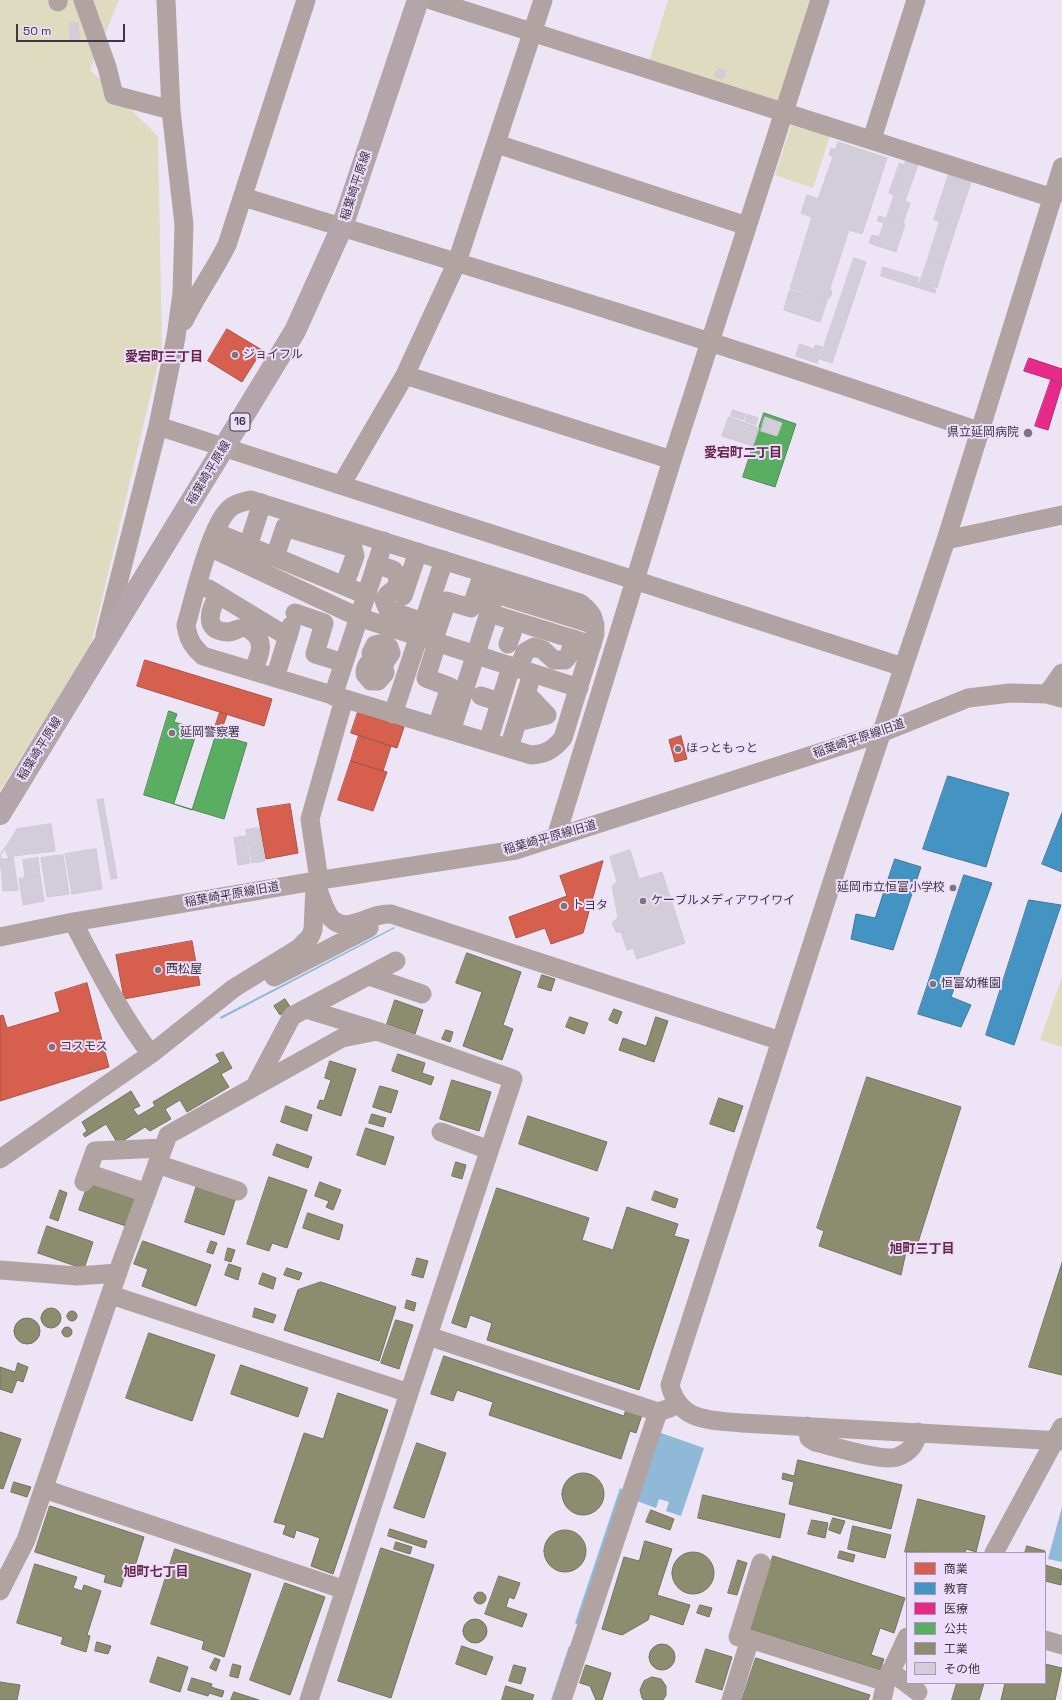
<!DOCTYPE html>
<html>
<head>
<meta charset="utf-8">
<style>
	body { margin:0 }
	#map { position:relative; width:1062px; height:1700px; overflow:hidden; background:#ede4f5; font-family:"Space Grotesk","Noto Sans JP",sans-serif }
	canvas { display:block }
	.legend { position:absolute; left:906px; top:1552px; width:140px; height:132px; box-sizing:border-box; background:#eddefb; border:1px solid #a79bb1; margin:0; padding:5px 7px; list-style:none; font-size:12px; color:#3d3742 }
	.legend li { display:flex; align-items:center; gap:8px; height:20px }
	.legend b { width:20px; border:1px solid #a79bb1 }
	.scale { position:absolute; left:16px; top:24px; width:109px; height:18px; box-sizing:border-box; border:2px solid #3d3742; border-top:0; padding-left:5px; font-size:12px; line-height:14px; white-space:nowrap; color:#3d3742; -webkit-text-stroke:3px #eddefb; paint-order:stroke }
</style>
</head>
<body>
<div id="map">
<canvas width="1062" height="1700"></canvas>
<ul class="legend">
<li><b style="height:11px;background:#d6604d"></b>商業</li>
<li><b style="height:11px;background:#4393c3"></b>教育</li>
<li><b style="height:11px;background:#e7298a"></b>医療</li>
<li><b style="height:11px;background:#5aae61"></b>公共</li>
<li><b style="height:11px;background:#8c8c6e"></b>工業</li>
<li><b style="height:11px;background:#d3ccd9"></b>その他</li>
</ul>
<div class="scale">50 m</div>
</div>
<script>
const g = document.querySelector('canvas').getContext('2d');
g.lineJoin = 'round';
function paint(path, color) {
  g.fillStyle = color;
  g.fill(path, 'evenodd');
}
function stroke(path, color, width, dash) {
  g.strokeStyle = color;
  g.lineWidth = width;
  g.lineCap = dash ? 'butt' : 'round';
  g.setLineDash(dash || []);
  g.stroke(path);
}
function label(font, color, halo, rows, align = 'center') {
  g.font = font + ' "Space Grotesk","Noto Sans JP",sans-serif';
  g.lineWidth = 4;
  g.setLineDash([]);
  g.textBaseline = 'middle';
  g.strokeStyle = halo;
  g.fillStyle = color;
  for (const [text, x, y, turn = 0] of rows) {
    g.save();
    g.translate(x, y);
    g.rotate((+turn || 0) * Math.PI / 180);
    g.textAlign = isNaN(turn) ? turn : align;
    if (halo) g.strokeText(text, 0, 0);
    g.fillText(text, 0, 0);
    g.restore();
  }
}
paint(new Path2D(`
	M0 0H119L90 70 158 136 162 347 91 645 0 791Z
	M668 0H814L782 99 776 102 649 61Z
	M792 123 830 136 813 188 775 175Z
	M1062 977V1047L1040 1040Z`), '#dedbc1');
paint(new Path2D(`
	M394 927 395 928 221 1019 220 1017Z
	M658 1432 704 1448 681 1516 666 1511 669 1502 659 1499 656 1508 634 1500Z
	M620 1488 623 1490 579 1625 575 1623Z
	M1062 1507V1562L1048 1559Z
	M569 1646 573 1648 556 1700H551Z`), '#90b9d8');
const shops = new Path2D(`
	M227 329 262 350 242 382 208 361Z
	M145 660 272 699 264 726 137 686Z
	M220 712 227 714 220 735 213 733Z
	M358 712 404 727 397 748 351 733Z
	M359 735 391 746 383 771 351 761Z
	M681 736 687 759 675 762 669 740Z
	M351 761 387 772 373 811 338 800Z
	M290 804 298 853 266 859 257 809Z
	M603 861 583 933 551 944 545 928 516 938 509 917 567 896 560 876Z
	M192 941 200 985 124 999 116 955Z
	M87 983 109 1067 0 1101V1016L3 1015 7 1028 60 1012 55 993Z`);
paint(shops, '#d6604d');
stroke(shops, '#a8544a', 1);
const schools = new Path2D(`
	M948 776 1009 793 986 867 923 849Z
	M1062 813V872L1042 864Z
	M895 859 921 867 893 950 851 939 856 914 875 918Z
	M964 875 992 883 951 997 971 1005 961 1027 918 1014Z
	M1029 900 1061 905 1014 1045 986 1035Z`);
paint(schools, '#4393c3');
stroke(schools, '#41779c', 1);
const health = new Path2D(`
	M1029 358 1062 369V383L1024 371Z
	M1051 380 1062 384 1048 430 1035 426Z`);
paint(health, '#e7298a');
stroke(health, '#b42d74', 1);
const public = new Path2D(`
	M764 413 796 424 775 487 743 477Z
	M169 711 177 714 174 722 247 743 224 819 144 795Z
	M198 729 216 734 192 810 174 804Z`);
paint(public, '#5aae61');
stroke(public, '#518a58', 1);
const industry = new Path2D(`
	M467 953 521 972 503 1025 513 1029 502 1060 463 1046 482 992 456 983Z
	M542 975 555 979 551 991 538 987Z
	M285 999 291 1008 280 1015 274 1006Z
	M395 1000 423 1010 415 1034 387 1024Z
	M614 1009 622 1012 617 1024 609 1020Z
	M570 1017 588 1023 584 1034 566 1027Z
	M656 1017 668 1021 654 1062 619 1050 623 1038 646 1046Z
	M446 1030 453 1032 450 1042 442 1039Z
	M223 1052 232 1068 221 1074 229 1087 187 1112 180 1100 165 1109 171 1119 150 1131 145 1127 118 1144 106 1124 85 1137 83 1134 87 1131 82 1122 131 1091 140 1106 133 1109 138 1116 155 1106 153 1102 220 1062 216 1055Z
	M398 1054 425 1063 422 1073 434 1077 431 1085 392 1071Z
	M330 1061 356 1069 341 1116 317 1108 320 1100 324 1101 331 1080 325 1078Z
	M867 1077 961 1107 914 1255 906 1252 901 1275 819 1246 824 1231 817 1228Z
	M452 1080 491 1092 479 1131 440 1119Z
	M380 1086 398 1091 391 1113 373 1107Z
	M719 1098 743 1106 734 1132 710 1124Z
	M286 1106 312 1115 307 1131 281 1122Z
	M372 1114 386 1118 383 1127 369 1123Z
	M528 1116 607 1142 597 1171 519 1144Z
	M366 1128 394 1137 385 1165 357 1155Z
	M277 1144 312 1157 308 1168 273 1155Z
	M456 1162 466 1165 462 1179 452 1176Z
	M269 1177 307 1190 287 1248 272 1243 269 1251 247 1244Z
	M89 1182 137 1192 126 1226 79 1210Z
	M320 1182 341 1190 333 1210 326 1207 329 1201 315 1196Z
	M197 1185 236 1197 224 1235 185 1222Z
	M497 1188 589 1218 582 1240 613 1250 627 1207 678 1224 674 1236 689 1240 639 1390 487 1340 492 1323 470 1315 466 1328 452 1323Z
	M60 1190 67 1193 58 1221 50 1218Z
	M655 1191 678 1199 675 1208 652 1200Z
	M308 1213 343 1225 339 1240 303 1228Z
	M47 1226 93 1242 84 1269 38 1253Z
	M143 1241 211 1265 196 1306 142 1286 148 1269 134 1264Z
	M211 1241 217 1243 213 1254 207 1252Z
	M228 1248 235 1250 231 1262 225 1260Z
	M417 1258 428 1261 423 1278 412 1275Z
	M1062 1263V1375L1029 1367Z
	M229 1264 241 1268 238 1280 225 1275Z
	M287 1268 302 1273 299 1280 284 1275Z
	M263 1273 276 1278 273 1289 259 1284Z
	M321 1282 396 1307 379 1361 284 1330 298 1290Z
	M407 1300 416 1303 414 1311 405 1308Z
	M255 1308 276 1315 273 1323 253 1317Z
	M41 1318a10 10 0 1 1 20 0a10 10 0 1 1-20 0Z
	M67 1316a5 5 0 1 1 10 0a5 5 0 1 1-10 0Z
	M14 1331a13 13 0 1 1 26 0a13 13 0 1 1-26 0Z
	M396 1320 413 1325 399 1369 381 1363Z
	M62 1332a5 5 0 1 1 10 0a5 5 0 1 1-10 0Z
	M149 1333 215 1355 192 1421 126 1398Z
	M444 1356 624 1416 626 1409 642 1415 636 1433 630 1431 621 1459 489 1415 493 1402 457 1390 453 1401 431 1394Z
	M18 1363 28 1367 23 1382 17 1380 12 1393 0 1389V1367L15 1372Z
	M241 1365 308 1388 298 1417 231 1394Z
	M338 1393 388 1410 333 1574 311 1566 320 1538 296 1530 294 1538 283 1534 286 1525 274 1522 304 1433 323 1439Z
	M0 1432 21 1439 3 1489 0 1488Z
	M417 1443 446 1453 424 1518 394 1508Z
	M798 1460 902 1485 891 1529 789 1504 794 1482 782 1479 783 1473 794 1476Z
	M562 1494a21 21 0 1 1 42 0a21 21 0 1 1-42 0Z
	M14 1482 31 1487 27 1497 11 1492Z
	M703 1495 785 1514 780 1538 698 1518Z
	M918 1499 985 1516 976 1552 966 1549 965 1553 905 1552Z
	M50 1506 144 1537 132 1576 125 1574 121 1587 104 1582 106 1575 35 1552Z
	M651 1510 674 1519 670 1530 646 1522Z
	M833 1518 845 1521 840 1534 829 1530Z
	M812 1520 828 1523 825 1538 808 1534Z
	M853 1526 891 1535 885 1558 848 1549Z
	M390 1529 427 1541 425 1548 388 1536Z
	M544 1551a21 21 0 1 1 42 0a21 21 0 1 1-42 0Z
	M645 1541 672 1549 657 1595 690 1605 683 1625 650 1614 648 1620 622 1635 602 1629 624 1557 639 1561Z
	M396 1542 412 1547 410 1554 394 1549Z
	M1027 1546 1045 1551 1044 1553H1025Z
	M381 1548 434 1565 391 1698 338 1681Z
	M175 1549 251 1574 224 1657 202 1649 204 1641 151 1624Z
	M840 1551 855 1555 853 1562 838 1558Z
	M672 1573a21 21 0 1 1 42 0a21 21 0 1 1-42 0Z
	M773 1556 905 1598 894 1633 880 1628 871 1655 884 1659 880 1670 750 1629Z
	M738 1560 747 1563 737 1595 728 1593Z
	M35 1564 77 1577 73 1588 82 1591 84 1585 101 1591 87 1635 90 1636 86 1652 61 1644 63 1637 17 1623Z
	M1045 1565 1062 1570 1061 1585 1045 1581Z
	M499 1576 520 1583 514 1599 509 1597 506 1607 527 1614 522 1627 485 1614Z
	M285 1583 325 1597 290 1695 250 1680Z
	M474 1598a6 6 0 1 1 12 0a6 6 0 1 1-12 0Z
	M700 1605 712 1608 709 1617 697 1613Z
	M463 1631a12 12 0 1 1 24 0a12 12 0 1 1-24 0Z
	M97 1642 111 1646 108 1654 95 1651Z
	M649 1657a13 13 0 1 1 26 0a13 13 0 1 1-26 0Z
	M462 1646 493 1657 486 1675 456 1664Z
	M706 1649 732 1657 722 1690 696 1682Z
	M158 1657 188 1667 180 1692 150 1682Z
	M215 1658 220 1660 216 1671 210 1668Z
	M756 1658 870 1695 868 1700H742Z
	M233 1664 241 1666 238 1678 230 1676Z
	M1045 1664 1062 1668 1055 1700H1001L1005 1683H1045Z
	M514 1665 526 1668 521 1684 509 1681Z
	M586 1665 611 1673 602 1700H596L590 1686 580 1683Z
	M652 1677 661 1679 666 1686V1695L663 1700H644L642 1698 640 1690 642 1685 644 1681Z
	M192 1678 212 1684 211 1687 224 1691 222 1697 209 1693 208 1696 188 1690Z
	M0 1682 20 1685 17 1700H0Z
	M957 1683H984L979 1700H952Z
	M506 1686 534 1695 532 1700H502Z
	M234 1692 259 1700H231Z`);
paint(industry, '#8c8c6e');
stroke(industry, '#747261', 1);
const building = new Path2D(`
	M70 23H78L79 40 71 41Z
	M718 69 726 71 723 79 715 76Z
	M838 142 887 158 862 234 849 230 830 288 832 294 828 299 826 300 790 288 812 217 801 213 807 195 818 199 833 157 829 155 831 148 835 150Z
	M906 161 918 165 905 201 910 203 903 223 887 217Z
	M900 163 904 165 894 195 889 193Z
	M949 174 971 182 956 227 934 220Z
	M879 216 905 224 896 252 869 243 872 235 879 237 884 223 878 221Z
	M940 221 956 227 944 264 928 259Z
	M854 258 866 262 832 363 820 359Z
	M928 259 944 264 937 288 920 282Z
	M883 267 919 278 917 282 932 287 931 288 936 290 935 293 881 276Z
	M790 290 827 301 820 322 784 310Z
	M800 344 814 349 815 345 822 347 817 363 796 356Z
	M733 410 745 414 743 420 731 416Z
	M747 414 758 418 756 425 745 421Z
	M729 417 759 428 753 446 722 436Z
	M765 417 782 423 777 436 761 431Z
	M103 799 117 878 111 879 97 800Z
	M51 824 55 851 13 856 18 890 3 891 0 856 17 829Z
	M259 828 265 861 252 863 246 830Z
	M246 836 250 863 238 865 234 838Z
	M5 848 9 859H0V856Z
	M96 849 102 889 72 894 65 854Z
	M630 850 639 879 662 872 685 943 637 959 633 948 627 950 621 932H616L612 923 618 917 612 886 617 882 610 857Z
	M63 855 69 894 47 897 41 858Z
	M38 858 40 875 25 878 23 860Z
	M40 875 44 901 23 905 19 879Z`);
paint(building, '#d3ccd9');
stroke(building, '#cfc8d5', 1);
stroke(new Path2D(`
	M83 0 107 67 114 95 171 110
	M431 0 1053 198
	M58 2V0
	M872 139 916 0
	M497 144 747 226
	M1062 167 946 540 842 851 670 1385C679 1422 710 1420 742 1423L1062 1441
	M243 197C490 272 737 348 981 432
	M184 321C197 294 214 271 227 245L306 0
	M405 375 672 460
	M158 426 903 667
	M341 485 405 375 457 262 543 0
	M251 500 580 603C593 613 595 618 595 634L563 738C553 750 546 754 531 755L203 656C192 646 188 639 186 625 194 598 210 527 229 509 235 503 243 502 251 500Z
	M215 532 366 595
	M946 540 1062 515
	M248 546 262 503
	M209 547 358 617 579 688
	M275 557 285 527 353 548 355 556 344 586
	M376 564 393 570 399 577 396 588 388 594 384 600 388 610 423 622
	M209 589 288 637
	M496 594 595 625
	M219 595C210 608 202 631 227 632 234 632 239 627 245 628 249 628 251 630 253 632 267 643 258 658 253 671
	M403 596 418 552
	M295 613 324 623 315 654 344 663
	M489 613 592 645
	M105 635 158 426 176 337 182 293 184 225 171 110 166 0
	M433 642 447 601 471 608 483 573
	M437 643 426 678 450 687 437 727
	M508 644 512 633
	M376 661C368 662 365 666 365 674L371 681H378L385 673 384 667 373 659 371 653 375 645 384 643 389 647 391 653 385 662H379
	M518 669 525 652 534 647 543 650 554 660H565L569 655 574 639
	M275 678 291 626
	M1047 694 1062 673
	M333 696 384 541
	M481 696 500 702
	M393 714 444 560
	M517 722 547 715 526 693
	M451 731 500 579
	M488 742 511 667
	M509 748 532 674
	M556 837 672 460 820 0
	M319 880 310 819 344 699
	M315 881C319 891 324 910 331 918 347 936 370 912 391 914L781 1041
	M73 922C96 965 121 1016 151 1054
	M0 937 73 922 315 881 516 850 881 733 968 698 1010 693 1047 694 1062 698
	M369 976 422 994
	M274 977 369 928
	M306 1009 374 1030
	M255 1086 292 1016 396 961
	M441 1132 489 1150
	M0 1159 151 1054 234 988 299 948 310 937 313 930 315 886
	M157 1164 238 1191
	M87 1173 147 1193
	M84 1182 95 1151 163 1148
	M0 1270 77 1276 118 1273
	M428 1336 658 1412 670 1408
	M807 1426 809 1438 815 1442C832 1446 882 1462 897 1457 909 1453 916 1444 918 1432
	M44 1489 345 1590
	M994 1553 1062 1427
	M0 1591 26 1540 121 1263 168 1135 342 1038 377 1031 513 1079 409 1393 111 1295
	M750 1639 886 1682
	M1045 1640 1062 1645
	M890 1671 918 1692
	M309 1700 409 1393
	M562 1700 658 1412
	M731 1700 750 1639 738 1637 761 1563
	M882 1700 886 1682 907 1637`), '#b2a3a3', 19);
stroke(new Path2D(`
	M0 814 295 331 342 227 418 0`), '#b3a5a9', 22);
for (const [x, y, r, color] of [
	[235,355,4,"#7b7481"],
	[1028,433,5,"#7b7481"],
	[172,733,4,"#7b7481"],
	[678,749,4,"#7b7481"],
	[953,888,4,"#7b7481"],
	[643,901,4,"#7b7481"],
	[564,906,4,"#7b7481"],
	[158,970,4,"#7b7481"],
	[933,984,4,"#7b7481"],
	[52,1047,4,"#7b7481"]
]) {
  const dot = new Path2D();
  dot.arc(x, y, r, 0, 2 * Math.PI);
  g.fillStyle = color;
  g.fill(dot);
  stroke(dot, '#eddefb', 1.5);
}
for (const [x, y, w] of [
	[240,422,20]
]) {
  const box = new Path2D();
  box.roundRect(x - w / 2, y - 9, w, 18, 3);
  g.fillStyle = '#eddefb';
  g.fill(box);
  stroke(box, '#3d3742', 1);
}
label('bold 11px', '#3d3742', null, [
	["16",240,422]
]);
label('12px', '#3d3742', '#eddefb', [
	["稲葉崎平原線",356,186,-72],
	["稲葉崎平原線",209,473,-59],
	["稲葉崎平原線旧道",859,739,-19],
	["稲葉崎平原線",40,749,-58],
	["稲葉崎平原線旧道",550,838,-16],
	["稲葉崎平原線旧道",232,895,-10]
]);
label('12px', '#3d3742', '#eddefb', [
	["ジョイフル",243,355],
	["県立延岡病院",1019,433,"right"],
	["延岡警察署",180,733],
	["ほっともっと",686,749],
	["延岡市立恒富小学校",945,888,"right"],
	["ケーブルメディアワイワイ",651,901],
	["トヨタ",572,906],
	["西松屋",166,970],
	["恒富幼稚園",941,984],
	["コスモス",60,1047]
], 'left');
label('bold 13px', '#652649', '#eddefb', [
	["愛宕町三丁目",164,357],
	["愛宕町二丁目",743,453],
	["旭町三丁目",922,1249],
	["旭町七丁目",156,1572]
]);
</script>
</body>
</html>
